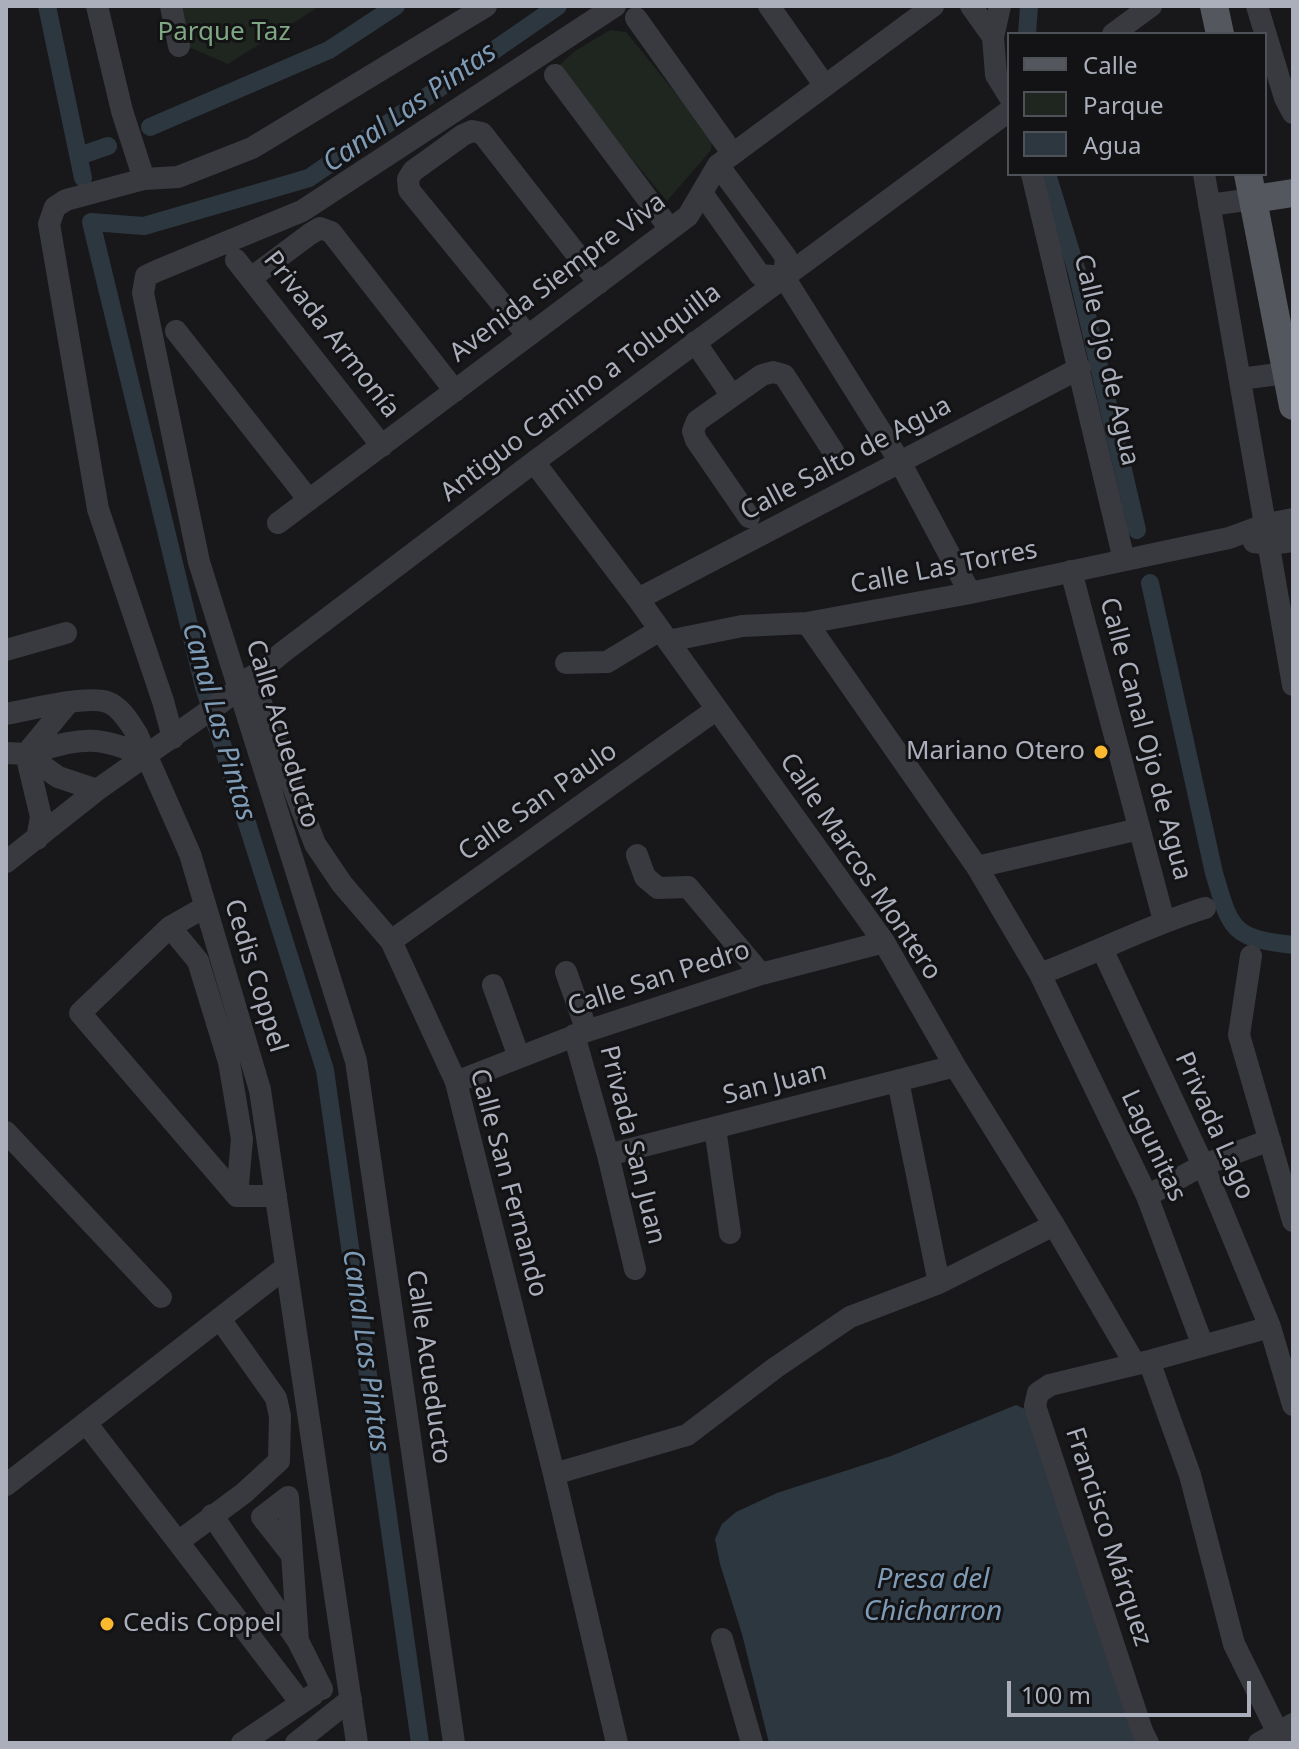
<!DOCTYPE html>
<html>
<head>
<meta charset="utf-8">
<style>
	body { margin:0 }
	#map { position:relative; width:1299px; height:1749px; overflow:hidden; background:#18181b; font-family:"Noto Sans",sans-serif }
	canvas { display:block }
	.frame { position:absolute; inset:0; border:8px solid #aaafbb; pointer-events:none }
	.legend { position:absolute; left:1007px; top:32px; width:260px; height:144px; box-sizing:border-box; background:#131316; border:2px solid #4f5158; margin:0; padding:10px 14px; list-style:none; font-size:24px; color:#aaafbb }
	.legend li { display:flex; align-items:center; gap:16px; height:40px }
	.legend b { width:40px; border:2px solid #4f5158 }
	.scale { position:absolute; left:1007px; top:1681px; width:244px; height:36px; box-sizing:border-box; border:4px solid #aaafbb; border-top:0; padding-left:10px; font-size:24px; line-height:28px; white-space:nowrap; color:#aaafbb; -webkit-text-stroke:6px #131316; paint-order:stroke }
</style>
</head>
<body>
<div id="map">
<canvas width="1299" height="1749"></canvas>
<div class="frame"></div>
<ul class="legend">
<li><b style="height:10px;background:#55575f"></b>Calle</li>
<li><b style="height:22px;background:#1e261f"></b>Parque</li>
<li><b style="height:22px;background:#2d373f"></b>Agua</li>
</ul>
<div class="scale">100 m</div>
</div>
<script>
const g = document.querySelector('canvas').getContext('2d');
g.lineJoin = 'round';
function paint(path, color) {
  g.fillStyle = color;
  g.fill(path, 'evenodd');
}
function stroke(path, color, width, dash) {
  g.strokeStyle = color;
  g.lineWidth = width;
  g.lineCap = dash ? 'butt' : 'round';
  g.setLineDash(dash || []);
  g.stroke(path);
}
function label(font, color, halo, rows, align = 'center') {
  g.font = font + ' "Noto Sans",sans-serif';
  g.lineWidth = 6;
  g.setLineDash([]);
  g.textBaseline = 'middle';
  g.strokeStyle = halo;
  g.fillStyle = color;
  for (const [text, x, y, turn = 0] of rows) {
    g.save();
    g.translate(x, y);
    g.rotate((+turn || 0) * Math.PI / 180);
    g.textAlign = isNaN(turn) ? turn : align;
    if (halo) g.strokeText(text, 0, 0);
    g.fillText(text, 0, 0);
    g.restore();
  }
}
paint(new Path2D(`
	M177 6H320L228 64 184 45Z
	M610 30 626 32 712 138 711 150 667 201 556 68 575 51Z`), '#1e261f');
paint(new Path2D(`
	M1016 1405 1025 1409 1140 1743H769L742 1634 720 1564 715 1539 722 1524 736 1512 777 1493 891 1456Z`), '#2d373f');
stroke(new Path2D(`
	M47 6 83 178
	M1027 34 1029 6
	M150 127 329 50 396 6
	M79 156 108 146
	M1047 174 1077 272 1137 530
	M1150 583 1214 873C1231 930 1231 938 1293 945
	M420 1743 325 1070 204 687 91 222 144 226 309 178 558 6`), '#2d373f', 18);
stroke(new Path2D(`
	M97 6 122 111 144 179
	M171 6 179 46
	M769 6 825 86
	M971 6 993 37 996 75 1009 96
	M1257 6 1285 98 1293 113
	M636 18 733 154
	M1113 34 1151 6
	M993 37 1000 6
	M555 75 670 229
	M718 165 786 257 784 277 900 462 970 593
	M1032 174 1124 560
	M1204 174 1293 685
	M702 193 760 275 784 277
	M1209 205 1254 199
	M236 260 382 446
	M251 278 310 234 320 228 331 232 455 391
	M176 331 309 500
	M528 336 409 190 408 179 413 171 463 135 472 131 482 133 599 283
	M695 342 732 396
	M1240 379 1286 373
	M534 462 638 599 884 942 955 1066 1054 1225 1135 1364
	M749 517 696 440 693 431 697 421 762 375 773 372 784 375 833 451
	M278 523 688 216 718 165 933 6
	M1254 542 1269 544 1293 541
	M1071 571 1164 921
	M638 599 1080 368
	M807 623 977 867 1040 974 1147 1196 1203 1346
	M668 641 742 626 807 623 970 593 1229 538 1267 524 1293 519
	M6 650 66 633
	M566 663 607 662 660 630
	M251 677 315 844 342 884 391 941 456 1082 554 1474 617 1743
	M6 714C29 710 86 695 107 702 120 706 130 723 137 734L190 854 260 1090 357 1743
	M173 738 163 701 98 509 49 224 55 207 66 200 144 179 178 177 252 148 486 6
	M6 753 26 754 58 777 97 790
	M26 754C79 740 92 732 145 756
	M26 754 41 817 37 839
	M26 754 69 702
	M637 855 645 877 658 888 688 887 761 974
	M6 862 97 790 223 701 283 652 534 462 1009 111
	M977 867 1139 829
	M205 907 170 927 80 1013 237 1196H276
	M170 927 198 961 229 1062 242 1139 237 1196
	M391 941 717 709
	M1103 951 1203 1165 1270 1327 1293 1405
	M1251 956 1239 1035 1293 1221
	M566 972 587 1031
	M1040 974C1096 953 1149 925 1205 908
	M493 985 519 1057
	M574 1035 608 1155 635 1269
	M898 1081 939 1283
	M456 1082 587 1031 761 974 884 942
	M715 1128 730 1233
	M6 1132 161 1297
	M608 1155 955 1066
	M1147 1196 1203 1165 1270 1140
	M1149 1361 1190 1475 1234 1644 1283 1743
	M86 1423 178 1542 244 1493 279 1461 280 1416 276 1398 220 1319
	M554 1474 687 1435 775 1368 850 1317 939 1283 1054 1225
	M6 1485 286 1267
	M212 1515 298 1641 322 1689
	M178 1542 301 1703
	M291 1554 262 1517 288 1497 298 1641
	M722 1639 752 1743
	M242 1743 313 1695
	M296 1743 351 1699
	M454 1743 356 1061 199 562 143 293 146 276 159 270 302 211 615 6
	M1148 1743 1142 1731 1035 1406 1038 1393 1050 1385 1149 1361 1270 1327
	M1259 1743 1293 1724`), '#393a40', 22);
stroke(new Path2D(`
	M1214 6 1220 34
	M1248 174 1293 406
	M1254 199 1293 193`), '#55575f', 28);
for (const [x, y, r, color] of [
	[1101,752,8,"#fbb92f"],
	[107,1624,8,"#fbb92f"]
]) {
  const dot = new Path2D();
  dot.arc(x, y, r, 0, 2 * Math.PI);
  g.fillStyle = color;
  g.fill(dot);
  stroke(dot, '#131316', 3);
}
label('26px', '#80a783', '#131316', [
	["Parque Taz",224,33]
]);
label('26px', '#aaafbb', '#131316', [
	["Avenida Siempre Viva",558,278,-37],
	["Privada Armonía",331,335,52],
	["Calle Ojo de Agua",1106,360,77],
	["Antiguo Camino a Toluquilla",581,393,-37],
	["Calle Salto de Agua",846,459,-28],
	["Calle Las Torres",944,568,-11],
	["Calle Acueducto",282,734,73],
	["Calle Canal Ojo de Agua",1145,739,75],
	["Calle San Paulo",538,802,-35],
	["Calle Marcos Montero",860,867,56],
	["Cedis Coppel",255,976,73],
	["Calle San Pedro",659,979,-18],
	["San Juan",775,1084,-14],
	["Privada Lago",1214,1126,66],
	["Privada San Juan",632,1145,76],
	["Lagunitas",1153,1146,65],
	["Calle San Fernando",508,1183,75],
	["Calle Acueducto",428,1367,82],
	["Francisco Márquez",1108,1537,72]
]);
label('26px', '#aaafbb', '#131316', [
	["Mariano Otero",1085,752],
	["Cedis Coppel",123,1624,"left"]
], 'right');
label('italic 28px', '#7f9cb7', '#131316', [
	["Canal Las Pintas",410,108,-35],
	["Canal Las Pintas",218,722,74],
	["Canal Las Pintas",365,1351,82],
	["Presa del",933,1580],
	["Chicharron",933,1612]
]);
</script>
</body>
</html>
